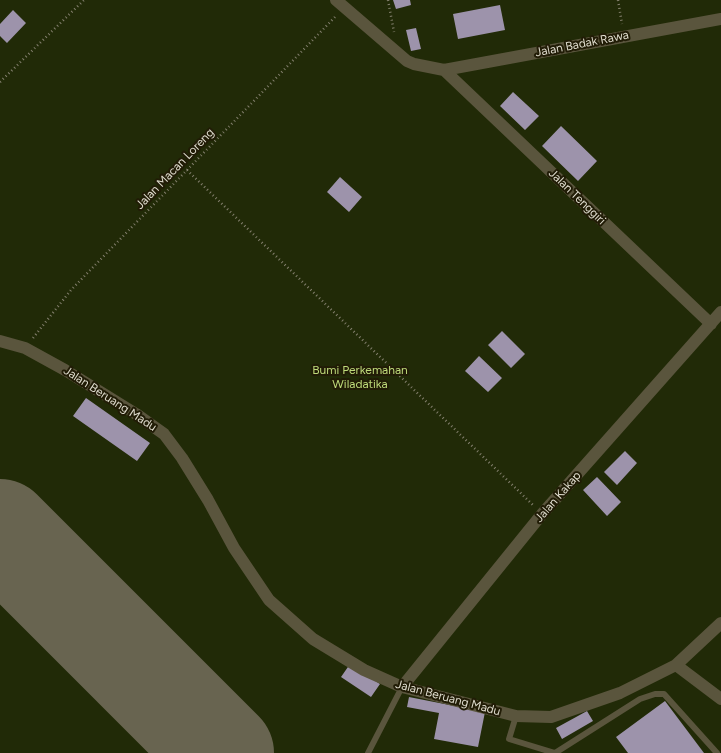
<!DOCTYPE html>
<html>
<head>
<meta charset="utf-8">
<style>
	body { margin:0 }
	canvas { display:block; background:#211c06 }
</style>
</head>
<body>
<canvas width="721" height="753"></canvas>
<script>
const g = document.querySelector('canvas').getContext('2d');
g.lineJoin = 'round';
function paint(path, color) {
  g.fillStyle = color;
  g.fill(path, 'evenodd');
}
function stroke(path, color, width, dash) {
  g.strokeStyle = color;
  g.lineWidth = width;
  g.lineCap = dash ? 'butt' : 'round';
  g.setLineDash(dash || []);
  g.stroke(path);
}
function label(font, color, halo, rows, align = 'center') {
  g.font = font + ' Figtree,sans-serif';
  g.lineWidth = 4;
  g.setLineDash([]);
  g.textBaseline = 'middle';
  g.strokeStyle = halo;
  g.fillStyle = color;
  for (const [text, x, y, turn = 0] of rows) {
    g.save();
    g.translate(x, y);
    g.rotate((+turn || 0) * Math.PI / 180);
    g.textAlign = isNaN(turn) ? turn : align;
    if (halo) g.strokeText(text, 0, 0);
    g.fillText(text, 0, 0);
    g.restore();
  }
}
paint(new Path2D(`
	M0 0H721V753H0Z`), '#212a07');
stroke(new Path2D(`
	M0 531 222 753`), '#686450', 104);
paint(new Path2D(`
	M393 0H410L411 5 396 9Z
	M500 5 505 30 458 39 453 14Z
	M13 10 26 23 7 43 0 36V24Z
	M416 28 421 49 411 51 406 30Z
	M513 92 539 116 525 130 500 106Z
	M561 126 597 161 578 181 542 146Z
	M340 177 362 197 349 212 327 192Z
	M502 331 525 354 511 368 488 345Z
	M479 356 502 378 488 392 465 371Z
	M86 398 150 443 137 461 73 416Z
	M625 451 637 463 617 485 604 472Z
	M597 477 621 502 607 516 583 490Z
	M350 664 380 684 371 697 341 677Z
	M409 697 485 712 478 747 434 739 439 713 407 707Z
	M665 701 704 753H628L616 737Z
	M587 711 593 721 562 739 556 728Z`), '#9d93ab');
stroke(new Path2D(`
	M388 0 394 32
	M618 0 622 24
	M0 82 84 0
	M187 170 533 505
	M33 338 71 290 335 17`), '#85816f', 2.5, [1, 3]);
stroke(new Path2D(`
	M516 716 509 739 555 753 640 699 655 694H664L717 753
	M368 753 402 687`), '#5a553d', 6);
stroke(new Path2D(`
	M336 0 407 61 414 64 444 70 721 19
	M444 70 711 324
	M0 341 25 348 65 370 136 414 164 434 182 458 208 500 234 548 269 600 313 639 364 670 402 687 516 716 551 717 620 693 676 665 721 623
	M676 665 721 699
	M402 687 542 514 721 312`), '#5a553d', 12);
label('12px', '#dfdcce', '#211c06', [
	["Jalan Badak Rawa",582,44,-11],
	["Jalan Macan Loreng",175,169,-46],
	["Jalan Tenggiri",577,197,44],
	["Jalan Beruang Madu",110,399,33],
	["Jalan Kakap",558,497,-49],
	["Jalan Beruang Madu",448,698,15]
]);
label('12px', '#beda7a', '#211c06', [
	["Bumi Perkemahan",360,370],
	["Wiladatika",360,384]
]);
</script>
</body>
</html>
